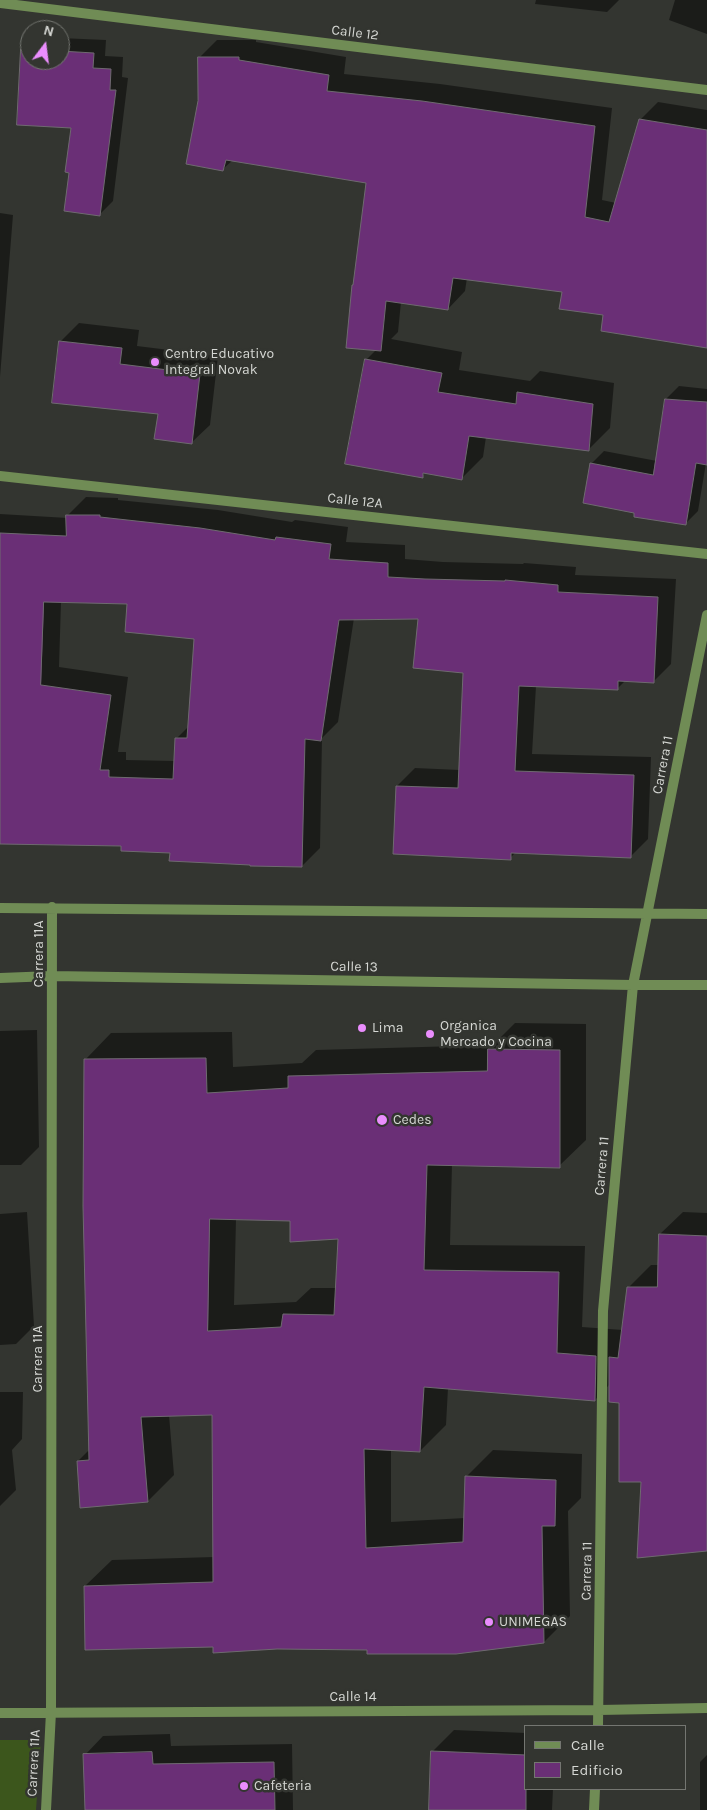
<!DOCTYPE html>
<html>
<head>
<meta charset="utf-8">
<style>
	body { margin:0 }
	#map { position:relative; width:707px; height:1810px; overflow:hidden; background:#333530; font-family:Karla,sans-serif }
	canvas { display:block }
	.legend { position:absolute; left:524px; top:1725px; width:162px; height:65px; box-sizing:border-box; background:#333530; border:1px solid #747671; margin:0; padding:6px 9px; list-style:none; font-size:15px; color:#d5d7d3 }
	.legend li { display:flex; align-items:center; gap:10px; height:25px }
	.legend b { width:25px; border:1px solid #747671 }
	.north { position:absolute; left:20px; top:20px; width:50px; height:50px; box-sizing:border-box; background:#333530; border:1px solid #747671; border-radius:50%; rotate:15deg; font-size:14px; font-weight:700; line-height:20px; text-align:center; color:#d5d7d3 }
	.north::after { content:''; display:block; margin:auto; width:18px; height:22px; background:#ea8dfd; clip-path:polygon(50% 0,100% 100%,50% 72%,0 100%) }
</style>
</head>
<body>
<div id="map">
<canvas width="707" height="1810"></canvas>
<ul class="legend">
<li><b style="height:6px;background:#708c55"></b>Calle</li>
<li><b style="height:14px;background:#6a2f76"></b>Edificio</li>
</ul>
<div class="north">N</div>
</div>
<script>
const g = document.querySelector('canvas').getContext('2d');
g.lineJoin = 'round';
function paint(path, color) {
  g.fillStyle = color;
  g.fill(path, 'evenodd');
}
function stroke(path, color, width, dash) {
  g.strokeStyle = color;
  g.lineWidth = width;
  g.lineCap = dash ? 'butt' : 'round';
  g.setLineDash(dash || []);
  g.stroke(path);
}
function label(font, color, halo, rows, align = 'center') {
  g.font = font + ' Karla,sans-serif';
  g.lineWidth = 5;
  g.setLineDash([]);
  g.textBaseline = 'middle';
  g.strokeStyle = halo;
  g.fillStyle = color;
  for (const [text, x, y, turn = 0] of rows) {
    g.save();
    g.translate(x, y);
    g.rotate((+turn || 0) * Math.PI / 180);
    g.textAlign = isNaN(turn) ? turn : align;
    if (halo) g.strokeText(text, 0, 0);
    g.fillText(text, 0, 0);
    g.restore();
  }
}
paint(new Path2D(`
	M0 1740H41L36 1810H0Z`), '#3c561c');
paint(new Path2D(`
	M536 0H619L607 12 535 4Z
	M675 0H707V34L669 20Z
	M60 38 106 40 105 56 123 57 122 77 128 78 113 201 100 214 71 172 72 127 22 49 30 41V60H60Z
	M217 40H256V42L346 57 344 74 440 84 612 108 602 200 616 203 640 120 658 102 707 110V347L604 314 563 290 467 278 465 291 448 309 401 302 398 332 391 339 462 352 459 370 530 381 540 371 614 383 610 428 588 450 486 437 483 457 461 479 426 472 422 476 366 360 376 350 354 284 367 182 233 160 223 169 199 101V58Z
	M0 213 13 215 0 377Z
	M79 323 139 330 137 346 218 356 210 425 191 443 159 413 60 342Z
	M679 386 707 389V457L698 511 685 524 636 512 592 463 604 451 657 461 666 399Z
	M86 497 118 498V500L218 510 292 522 295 520 348 527 346 542 405 545V559L443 562 523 564 524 563 576 567 575 575 676 579 671 664 653 682 625 681 617 689 536 686 532 754 651 757 648 839 630 857 516 852 510 858 397 786 415 768 460 770 465 672 419 618H354L338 722 322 738 320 848 302 866 122 845 0 843V514L68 518V515ZM61 602 128 603 195 638 189 726 176 739 175 761 126 760V752H118L128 677 59 667Z
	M515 1023 586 1024V1140L559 1166 452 1164 450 1245 585 1246 582 1327 623 1330 628 1288 651 1265H659L660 1234 683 1212 707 1213V1550L642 1481 621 1402 610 1384 595 1400 448 1388 446 1425 420 1451 391 1449V1522L465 1518 466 1477 493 1450 582 1454 581 1498 568 1511 570 1616 544 1642 368 1649 85 1586 112 1560 214 1557 213 1414 169 1415 174 1475 148 1501 78 1461 90 1449 85 1060 111 1033 232 1032 233 1067 302 1063 316 1050 493 1045ZM236 1219 291 1220 339 1238 337 1288H311L296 1302 234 1305Z
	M37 1030 39 1147 21 1165H0V1031Z
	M27 1212 34 1326 16 1344 0 1345V1214Z
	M0 1392H23L22 1439 12 1450 16 1490 0 1506Z
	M454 1730 526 1733V1789H553L552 1810H431L433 1751Z
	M170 1734 171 1746 292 1744 293 1810H86L85 1755 103 1736Z
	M707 1755V1810H700V1762Z`), '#0007');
const building = new Path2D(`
	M21 49H30V60H60V51L94 53 93 68 111 69 110 90H116L100 216 64 211 69 173 65 172 71 128 17 125Z
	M198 57H239V60L329 75 327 91 422 101 595 126 585 217 609 222 639 119 707 130V348L601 331 603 315 559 309 562 292 453 278 448 310 386 301 381 351 346 348 352 285H353L366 183 226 160 223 171 186 164 198 101Z
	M59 341 122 348 120 364 200 374 192 444 154 439 158 414 52 403Z
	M365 359 442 373 438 392 516 404 517 392 593 404 589 451 469 436 462 480 423 473V478L345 464Z
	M665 399 707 402V465L696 463 686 525 634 517V513L583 503 590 463 653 475Z
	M66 515H100V517L200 528 275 540 276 537 331 544 329 559 388 563V577L425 579 505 581V580L558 585V592L658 597 654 683 618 681V690L519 686 515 771 634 775 631 858 511 853V860L393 854 396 786 458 788 463 673 413 668 418 619 339 620 321 741 305 739 302 867 250 866V865L169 861 170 853 121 851V846L0 844V533L66 536ZM44 602 127 604 125 632 194 639 187 738H175L173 779 109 777V770H100L111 695 41 685Z
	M488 1049 560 1050V1168L427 1165 424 1270 559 1272 557 1353 596 1356 595 1401 424 1387 420 1452 364 1449 366 1548 463 1542 465 1476 556 1480 555 1526H542L544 1643 456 1654H367V1650L277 1649 213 1653V1647L85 1650 84 1586 213 1582 212 1415 141 1417 148 1502 80 1508 77 1461 89 1460 83 1206 84 1059 206 1058 207 1093 288 1088V1076L487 1071ZM210 1219 290 1221V1242L338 1239 334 1315 283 1314 281 1327 208 1331Z
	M659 1234 707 1236V1551L637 1558 641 1482H619V1403L609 1402V1357L618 1358 627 1287H657Z
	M431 1751 526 1755V1810H429Z
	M152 1752 153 1764 274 1762 275 1810H85L83 1754Z`);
paint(building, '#6a2f76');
stroke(building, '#6f6a70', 1);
stroke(new Path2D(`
	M0 3 707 90
	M0 476 707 554
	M0 908 707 914
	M0 978 52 976 633 985H707
	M0 1713 599 1710 707 1708
	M598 1726 603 1311 633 985 707 615
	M46 1810 51 1712 52 907
	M594 1810 595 1789`), '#708c55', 10);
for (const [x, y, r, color] of [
	[155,362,5,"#ea8dfd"],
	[362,1028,5,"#ea8dfd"],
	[430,1034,5,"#ea8dfd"],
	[382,1120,6,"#ea8dfd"],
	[489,1622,5,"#ea8dfd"],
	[244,1786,5,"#ea8dfd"]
]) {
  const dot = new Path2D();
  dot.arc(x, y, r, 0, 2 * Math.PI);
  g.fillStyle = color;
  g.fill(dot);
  stroke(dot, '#333530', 2);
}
label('14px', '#d5d7d3', '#333530', [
	["Calle 12",355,33,7],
	["Calle 12A",355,501,6],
	["Carrera 11",663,765,-79],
	["Carrera 11A",39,954,-90],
	["Calle 13",354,967,1],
	["Carrera 11",602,1166,-85],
	["Carrera 11A",38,1359,-90],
	["Carrera 11",587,1571,-89],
	["Calle 14",353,1697],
	["Carrera 11A",34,1763,-87]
]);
label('14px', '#d5d7d3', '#333530', [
	["Centro Educativo",165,354],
	["Integral Novak",165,370],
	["Organica",440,1026],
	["Mercado y Cocina",440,1042],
	["Lima",372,1028],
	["Cedes",393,1120],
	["UNIMEGAS",499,1622],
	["Cafeteria",254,1786]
], 'left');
</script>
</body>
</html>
